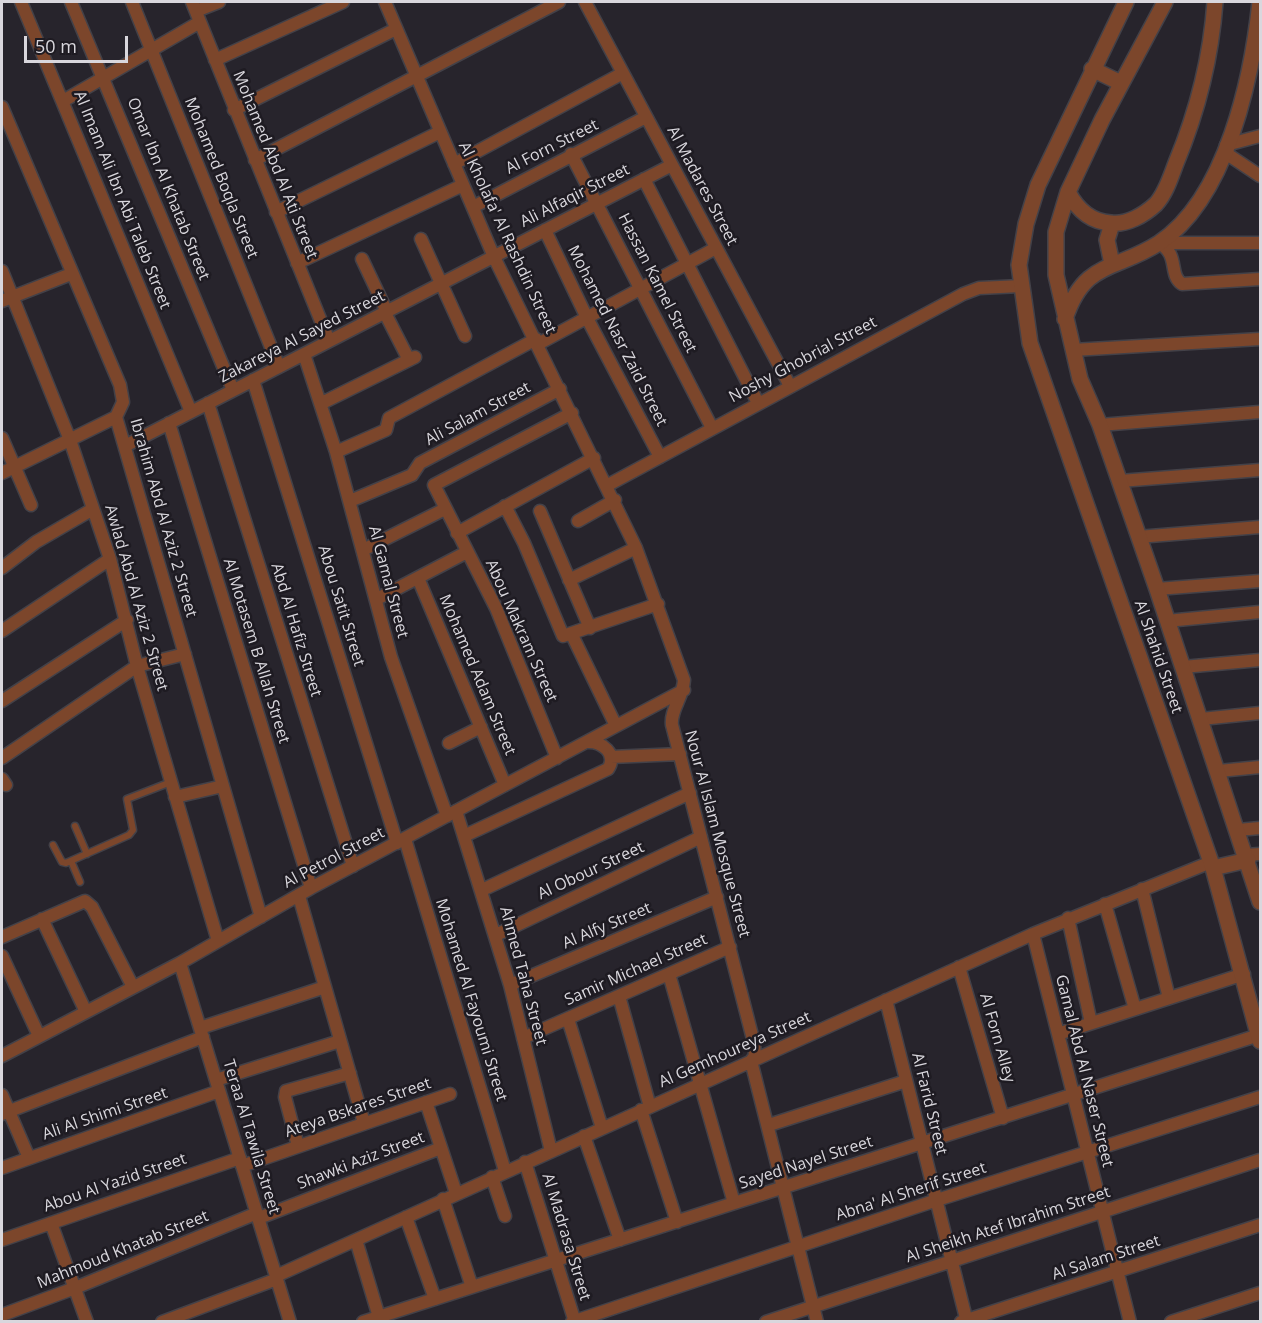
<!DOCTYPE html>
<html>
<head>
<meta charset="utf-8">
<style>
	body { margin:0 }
	#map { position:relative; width:1262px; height:1323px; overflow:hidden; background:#27242c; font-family:"Open Sans",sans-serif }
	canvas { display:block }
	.frame { position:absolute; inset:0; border:3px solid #d9d7dd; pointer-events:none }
	.scale { position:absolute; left:24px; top:36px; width:104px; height:27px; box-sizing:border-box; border:3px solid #d9d7dd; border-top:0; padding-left:8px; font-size:18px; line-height:21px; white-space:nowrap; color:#d9d7dd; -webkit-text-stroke:4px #1e1b22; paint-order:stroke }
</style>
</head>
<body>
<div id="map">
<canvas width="1262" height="1323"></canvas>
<div class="frame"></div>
<div class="scale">50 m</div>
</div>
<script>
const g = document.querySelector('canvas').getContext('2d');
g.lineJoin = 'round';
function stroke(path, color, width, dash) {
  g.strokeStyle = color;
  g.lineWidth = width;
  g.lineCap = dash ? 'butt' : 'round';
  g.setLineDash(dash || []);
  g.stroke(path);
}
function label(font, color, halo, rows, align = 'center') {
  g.font = font + ' "Open Sans",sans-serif';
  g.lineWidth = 5;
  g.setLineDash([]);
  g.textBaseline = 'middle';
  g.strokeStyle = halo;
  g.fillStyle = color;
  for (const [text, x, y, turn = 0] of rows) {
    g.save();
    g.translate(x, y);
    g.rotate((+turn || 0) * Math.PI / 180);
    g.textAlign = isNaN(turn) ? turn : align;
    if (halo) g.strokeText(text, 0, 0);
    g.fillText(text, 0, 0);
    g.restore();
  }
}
const service = new Path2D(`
	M75 826 87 854
	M53 845 62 862 66 863 129 835 133 830 127 799 171 782
	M71 861 80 882`);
const minor = new Path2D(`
	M21 2 191 412
	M71 2 233 390
	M132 2 279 367
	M192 2 329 341
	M385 2 494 257 636 548 684 680C683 698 670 710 672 725L754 1043 755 1056 751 1061 817 1322
	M585 2 790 386
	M196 11 219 2
	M215 60 343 2
	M63 101 200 22
	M2 107 120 385 123 402 116 417 261 917
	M234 110 396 29
	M1226 145 1260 136
	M1224 152 1260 176
	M571 154 712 428
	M255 160 559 2
	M454 164 623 73
	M644 179 758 403
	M473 207 646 117
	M276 212 440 132
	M545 230 587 318 660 457
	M421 239 465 336
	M1159 243C1180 255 1168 274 1182 284L1260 279
	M1159 243H1260
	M362 259 387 312
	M297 263 463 185
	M2 271 70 440 110 559 137 666 218 941
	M2 301 71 274
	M385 313 409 360
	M538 344 716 248
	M1073 350 1260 339
	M304 354 336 452 391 657 447 816
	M253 380 397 843
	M208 403 353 866
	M322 403 415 357
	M169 423 311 888
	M1100 425 1260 412
	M2 438 31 505
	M125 446 672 165
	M336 452 386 430 389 418 536 339
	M2 473 116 417
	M1120 481 1260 470
	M608 485 963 294 979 288 1021 286
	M350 501 412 475 420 463 560 389
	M505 506 524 543 563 636 658 604
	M540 511 590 628
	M578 521 615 500
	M457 533 594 458
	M1138 537 1260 527
	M363 550 445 509
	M2 568 36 542 93 509
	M418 578 505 785
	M569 580 636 548
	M1157 589 1260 581
	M377 599 467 552
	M1167 621 1260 612
	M2 631 110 559
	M572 635 616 726
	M1183 667 1260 660
	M2 701 127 620
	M1201 719 1260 713
	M449 743 481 727
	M611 757 680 754
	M2 758 137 666 185 654
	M557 758 496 608 434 485 572 413
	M1219 771 1260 767
	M2 779 6 785
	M175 797 223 786
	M456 811 510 985 551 1151
	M1238 830 1260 828
	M464 836 608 769C618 754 602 741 587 742
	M405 839 505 1171
	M1246 855 1260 854
	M1142 889 1169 998
	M482 890 690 793
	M299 896 364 1123
	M1105 904 1135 1009
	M1068 918 1091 1023
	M42 919 86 1012
	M1033 934 1130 1322
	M496 935 701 837
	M2 937 85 901 92 907 133 987
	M2 956 39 1036
	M180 963 290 1322
	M959 967 1003 1118
	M669 974 734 1203
	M510 985 717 897
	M619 996 650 1107
	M886 1000 967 1322
	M568 1019 602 1128
	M200 1028 325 987
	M1058 1034 1244 974
	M523 1038 730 947
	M2 1056 180 963 311 888 684 690
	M216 1080 340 1041
	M2 1095 29 1158
	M426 1102 456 1193
	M641 1110 677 1222
	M2 1114 203 1037
	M769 1125 906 1081
	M584 1136 620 1240
	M298 1146 285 1097 286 1091 350 1073
	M525 1162 575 1322
	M242 1166 450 1094
	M2 1168 219 1091
	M492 1177 505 1216
	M443 1199 472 1287
	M406 1217 435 1299
	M259 1218 441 1148
	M51 1223 87 1322
	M2 1240 240 1158
	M356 1240 379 1317
	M276 1276 1033 934 1211 862
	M2 1315 75 1288 257 1213
	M162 1322 277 1279
	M363 1322 1259 1035
	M572 1322 937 1200 1260 1097
	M766 1322 1260 1160
	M961 1322 1260 1225
	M1171 1322 1260 1293`);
const tertiary = new Path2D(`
	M1126 2 1038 185 1026 224 1019 265 1030 343 1213 868 1260 1041
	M1165 2 1102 120 1068 192 1056 232V275L1080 379 1100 425 1157 589 1260 902
	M1092 69 1121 83
	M1068 192C1077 209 1091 222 1111 223 1127 225 1144 215 1156 204 1166 193 1171 176 1176 163 1198 110 1211 58 1215 2
	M1112 224 1107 240 1112 264
	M1065 319C1084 260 1116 271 1159 243 1227 198 1252 77 1260 2
	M1213 868 1248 860`);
stroke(service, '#434148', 9);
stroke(minor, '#434148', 15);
stroke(tertiary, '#434148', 18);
stroke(service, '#7c462b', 6);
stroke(minor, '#7c462b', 12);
stroke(tertiary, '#7c462b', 15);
label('16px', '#d9d7dd', '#1e1b22', [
	["Al Forn Street",552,147,-27],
	["Mohamed Abd Al Ati Street",275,165,68],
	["Mohamed Boqla Street",221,178,68],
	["Al Madares Street",702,186,62],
	["Omar Ibn Al Khatab Street",168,189,68],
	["Ali Alfaqir Street",575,196,-27],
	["Al Imam Ali Ibn Abi Taleb Street",122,200,68],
	["Al Kholafa' Al Rashdin Street",507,238,65],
	["Hassan Kamel Street",657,283,63],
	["Mohamed Nasr Zaid Street",617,336,63],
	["Zakareya Al Sayed Street",302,337,-27],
	["Noshy Ghobrial Street",803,360,-28],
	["Ali Salam Street",478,414,-28],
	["Ibrahim Abd Al Aziz 2 Street",163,518,74],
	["Al Gamal Street",388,582,75],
	["Awlad Abd Al Aziz 2 Street",136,598,74],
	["Abou Satit Street",341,606,73],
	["Abd Al Hafiz Street",296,630,73],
	["Abou Makram Street",521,631,66],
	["Al Motasem B Allah Street",256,651,73],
	["Al Shahid Street",1158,657,71],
	["Mohamed Adam Street",477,675,67],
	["Nour Al Islam Mosque Street",717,834,75],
	["Al Petrol Street",334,858,-28],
	["Al Obour Street",591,871,-25],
	["Al Alfy Street",607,926,-23],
	["Samir Michael Street",636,970,-24],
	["Ahmed Taha Street",523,976,75],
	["Mohamed Al Fayoumi Street",471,1000,73],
	["Al Forn Alley",997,1038,74],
	["Al Gemhoureya Street",735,1050,-24],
	["Gamal Abd Al Naser Street",1084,1071,76],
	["Al Farid Street",929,1104,76],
	["Ateya Bskares Street",358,1108,-19],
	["Ali Al Shimi Street",105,1114,-19],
	["Teraa Al Tawila Street",251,1137,73],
	["Shawki Aziz Street",361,1161,-21],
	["Sayed Nayel Street",806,1163,-18],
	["Abou Al Yazid Street",115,1183,-19],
	["Abna' Al Sherif Street",911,1192,-18],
	["Al Sheikh Atef Ibrahim Street",1008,1225,-18],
	["Al Madrasa Street",566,1237,73],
	["Mahmoud Khatab Street",123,1250,-22],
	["Al Salam Street",1106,1258,-18]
]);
</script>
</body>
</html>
